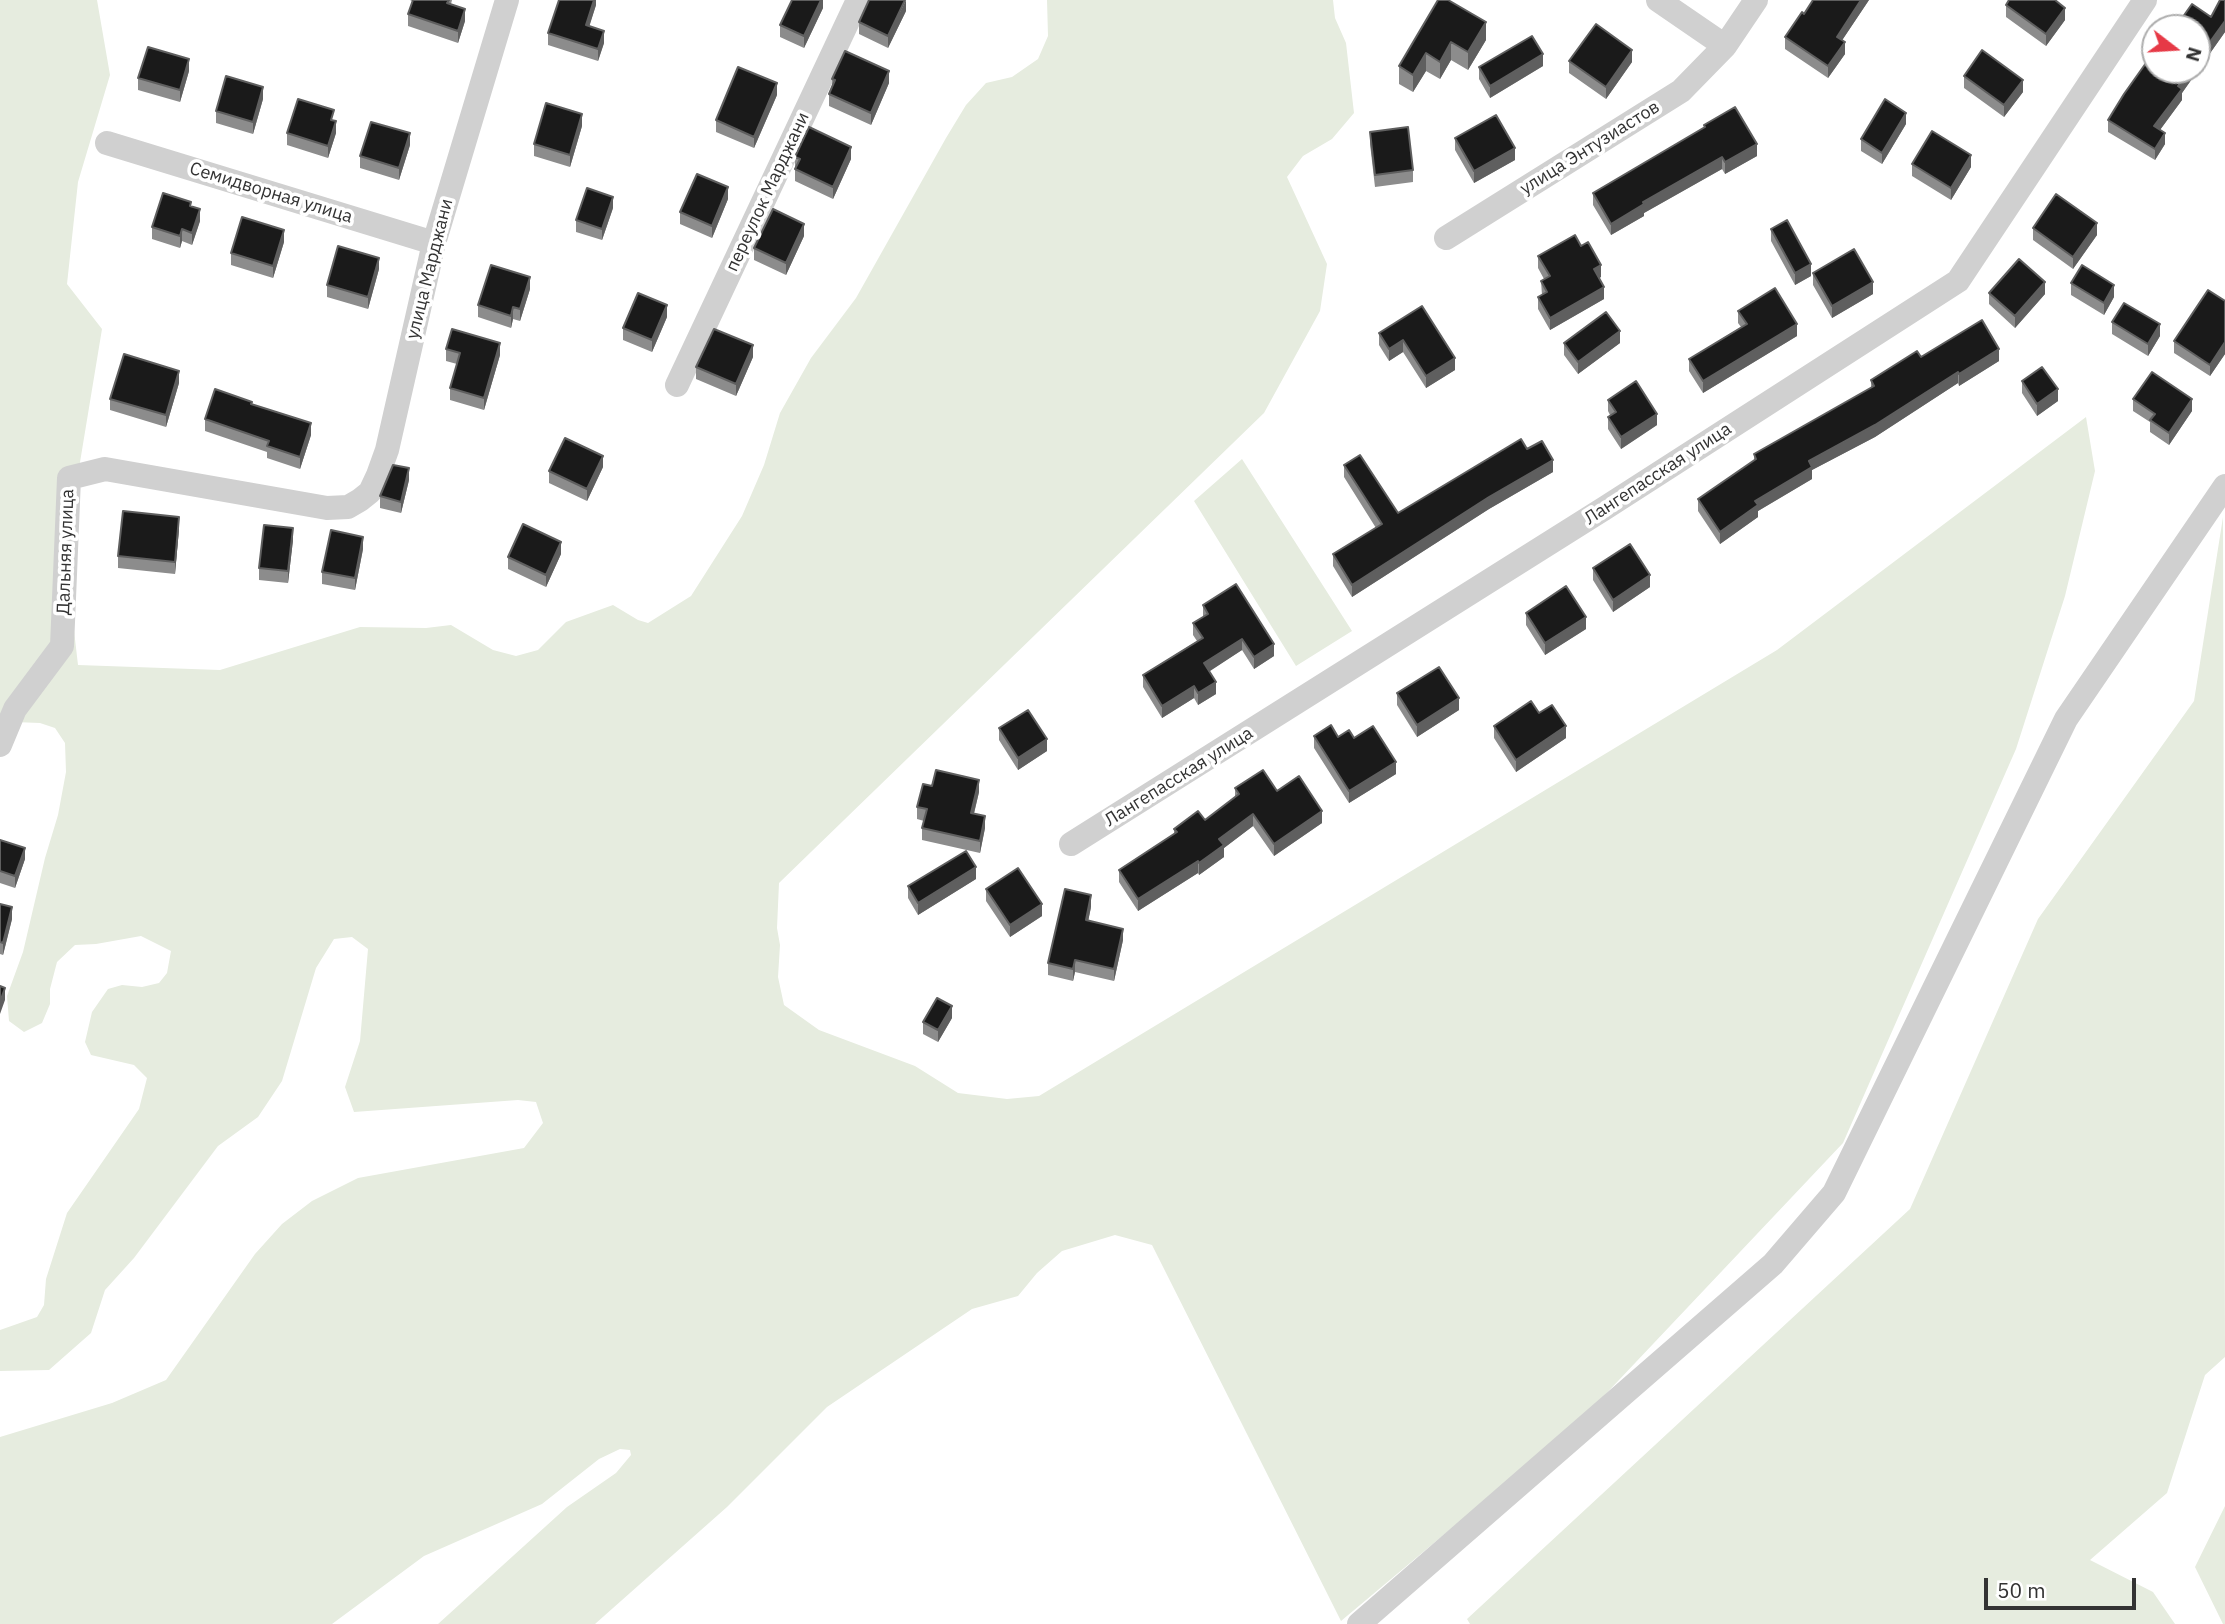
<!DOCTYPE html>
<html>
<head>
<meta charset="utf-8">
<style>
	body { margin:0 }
	#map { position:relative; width:2225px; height:1624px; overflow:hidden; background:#fff; font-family:"IBM Plex Sans",sans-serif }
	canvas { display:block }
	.north { position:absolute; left:2141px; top:14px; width:70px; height:70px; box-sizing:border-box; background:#fff; border:2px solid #adadad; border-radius:50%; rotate:107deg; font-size:19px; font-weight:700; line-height:28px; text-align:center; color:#333 }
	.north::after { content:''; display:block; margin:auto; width:24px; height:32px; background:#e63946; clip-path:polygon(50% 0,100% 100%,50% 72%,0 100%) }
	.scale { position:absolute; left:1984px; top:1578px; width:152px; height:32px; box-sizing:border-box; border:4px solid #333; border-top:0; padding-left:9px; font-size:21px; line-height:24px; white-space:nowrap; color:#333; -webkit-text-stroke:5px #fff; paint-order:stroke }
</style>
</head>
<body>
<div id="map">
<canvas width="2225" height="1624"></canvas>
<div class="north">N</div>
<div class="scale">50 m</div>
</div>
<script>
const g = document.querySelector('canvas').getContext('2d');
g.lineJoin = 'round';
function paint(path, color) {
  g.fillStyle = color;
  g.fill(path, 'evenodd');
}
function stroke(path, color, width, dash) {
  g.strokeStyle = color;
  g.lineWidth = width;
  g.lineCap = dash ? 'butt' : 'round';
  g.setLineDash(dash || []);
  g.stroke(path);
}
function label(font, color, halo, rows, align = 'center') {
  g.font = font + ' "IBM Plex Sans",sans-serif';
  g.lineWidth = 7;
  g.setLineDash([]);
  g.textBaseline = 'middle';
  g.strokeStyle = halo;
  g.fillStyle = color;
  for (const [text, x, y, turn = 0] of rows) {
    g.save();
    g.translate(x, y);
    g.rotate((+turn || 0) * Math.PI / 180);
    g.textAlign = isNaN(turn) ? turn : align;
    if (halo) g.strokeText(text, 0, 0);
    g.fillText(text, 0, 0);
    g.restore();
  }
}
paint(new Path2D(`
	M0 0H97L110 75 78 182 67 284 102 329 65 553 78 665 220 670 360 627 426 628 451 625 493 650 516 656 538 650 566 622 613 605 638 620 648 623 691 596 742 516 764 465 780 413 811 358 856 298 946 138 966 105 986 83 1012 77 1038 59 1048 36 1047 0H1333L1335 18 1346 43 1354 113 1332 139 1303 156 1287 177 1327 264 1320 311 1264 413 779 883 777 928 780 945 778 977 784 1005 819 1030 915 1066 958 1093 1007 1099 1039 1096 1777 650 2086 417 2095 471 2065 596 2016 749 1843 1143 1584 1417 1341 1621 1152 1245 1115 1235 1062 1251 1037 1273 1018 1296 972 1309 827 1407 727 1507 595 1624H438L567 1507 616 1473 631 1455 630 1450 620 1449 599 1459 542 1504 424 1556 332 1624H0V1437L112 1403 166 1380 255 1254 282 1224 312 1201 358 1178 524 1148 543 1123 536 1102 518 1100 354 1112 345 1087 360 1041 368 949 352 937 334 939 316 968 282 1081 258 1117 218 1146 134 1258 105 1290 91 1333 49 1370 0 1371V1330L37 1317 44 1305 46 1279 67 1213 139 1109 147 1078 134 1065 91 1055 85 1042 92 1012 108 989 122 985 142 987 159 983 167 973 171 951 141 936 96 944 75 945 57 962 50 989V1004L42 1023 24 1032 9 1021 7 996 23 952 45 858 58 815 66 772 65 743 55 728 40 723 14 722 0 729Z
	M1242 459 1352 631 1296 666 1194 501Z
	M2223 517 2225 1357 2205 1375 2167 1493 2090 1560 2153 1592 2175 1624H1470L1467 1619 1910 1209 2038 919 2194 701Z
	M2225 1506V1624H2223L2195 1567Z`), '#e6ecdf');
stroke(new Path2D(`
	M1658 0 1725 46
	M107 143 434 243
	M1446 238 1681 91 1725 46 1756 0
	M677 385 858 0
	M0 745 15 709 62 646 69 478 105 469 327 508 348 507 360 500 370 492 378 475 387 450 434 243 507 0
	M1071 844 1605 508 1958 281 2145 0
	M1359 1624 1773 1264 1834 1193 2066 719 2225 486`), '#d0d0d0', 24);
paint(new Path2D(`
	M410 0H452L451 4 465 21 458 43 408 26V14L412 1Z
	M596 0V5L589 26 604 43 598 61 548 45V33Z
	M823 0V8L804 48 780 37V25Z
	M1438 0 1486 40 1468 70 1451 60 1440 79 1426 71 1413 92 1399 84V66Z
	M1869 0 1842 40 1845 54 1828 78 1785 49V37L1804 14Z
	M2225 0V32L2182 93V100L2160 130 2165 144 2155 160 2108 132V120L2149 65 2211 17Z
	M2006 5 2065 20 2046 46 2006 17Z
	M906 11 888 48 859 34V22Z
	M1569 61 1632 62 1606 99 1569 73Z
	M1543 66 1490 98 1479 79V67Z
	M189 71 180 102 138 90V78Z
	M1964 76 2023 92 2004 117 1964 88Z
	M832 79 889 83 871 125 829 106V94L832 87Z
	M777 95 754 148 716 132V120Z
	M263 99 253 134 216 123V111Z
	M1906 124 1882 164 1861 151V139Z
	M1704 125 1757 156 1725 174 1722 169 1644 213V216L1611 235 1593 205V193L1704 128Z
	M582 126 570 167 534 156V144Z
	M1370 132 1413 170V182L1375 187 1370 144Z
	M287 133H336L328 158 287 145Z
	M1455 138 1515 160 1474 183 1455 150Z
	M410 145 399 180 360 168V156Z
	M795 157 851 159 833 199 795 181Z
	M1912 164 1971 167 1951 200 1912 176Z
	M728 199 712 238 680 224V212Z
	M191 206 200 221 192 245 182 241 180 248 152 239V227Z
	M613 208 602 240 576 232V220Z
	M2033 228 2097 235 2073 269 2033 240Z
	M1771 229 1811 276 1795 285 1771 241Z
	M804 236 786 275 754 260V248Z
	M284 242 273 278 231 265V253Z
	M1538 256 1601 277 1599 278 1604 299 1550 330 1538 309V297L1542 295 1541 281 1544 279 1538 268Z
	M379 269 368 309 327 297V285Z
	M1813 273 1873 294 1832 318 1813 285Z
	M2071 283 2114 297 2104 315 2071 295Z
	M530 289 520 321 513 319 511 328 478 317V305Z
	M1989 293 2045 294 2015 328 1989 304Z
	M2225 301V354L2210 376 2174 353V341Z
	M1738 311 1797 336 1703 393 1689 371V359L1741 327 1738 323Z
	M667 317 652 352 623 340V328Z
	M2112 322 2160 336 2148 356 2112 334Z
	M1379 333 1455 358V370L1426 388 1403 352 1389 361 1379 345Z
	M1564 343H1620L1578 374 1564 355Z
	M446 349 500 355 484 410 450 400V388L457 364 446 361Z
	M753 357 736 396 696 379V367Z
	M1921 357 1999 361 1959 386 1958 383 1875 437 1812 470V479L1758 511V517L1720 544 1698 511V499L1754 461V454L1871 388V380Z
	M2022 381 2058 401 2037 416 2022 393Z
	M179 383 166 427 110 410V399Z
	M2133 399 2192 411 2169 445 2150 432V422L2133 411Z
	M1608 400 1657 425 1621 449 1608 429V417L1610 415 1608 411Z
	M252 404 311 435 300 469 267 458V452L205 431V419Z
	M1527 449 1553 472 1489 509 1352 597 1333 566V554L1376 528 1344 477V465L1398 513Z
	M603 467 587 501 549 483V471Z
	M409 480 401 513 380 508V496Z
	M179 529 175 574 118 568V556Z
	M293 540 288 583 259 580V568Z
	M363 549 355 590 322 584V572Z
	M561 554 546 587 508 569V557Z
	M1593 568 1650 587 1613 612 1593 580Z
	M1203 605 1274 656 1254 669 1242 650 1209 671 1216 694 1198 705 1194 698 1162 718 1143 687V675L1197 641 1193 635V623L1203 617Z
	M1526 613 1586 629 1545 655 1526 625Z
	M1397 693 1459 710 1417 737 1397 705Z
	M1539 713 1566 738 1516 772 1494 738V726Z
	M999 728 1047 751 1018 770 999 740Z
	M1314 736 1354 738 1396 774 1349 803 1314 748Z
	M1235 788 1277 791 1322 823 1274 856 1253 826 1224 848V857L1199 875 1198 873 1138 911 1119 882V870L1174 834V829L1205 820 1235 797Z
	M979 792 974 814 985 828 980 853 922 840V828L924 821 917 819V807Z
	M0 841 25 859 15 888 0 883Z
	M976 879 918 915 908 898V886Z
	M986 889 1042 916 1010 937 986 901Z
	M0 904 12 919 3 955 0 954Z
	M1091 907 1088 921 1123 940 1114 981 1075 972 1073 981 1048 975V963Z
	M952 1018 938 1042 923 1034V1022Z`), '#8c8c8c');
paint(new Path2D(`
	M594 0H596V5L586 37V25Z
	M821 0H823V8L804 48V36Z
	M906 0V11L888 48V36Z
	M1861 0H1869L1837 48V37Z
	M2065 8V20L2046 46V34Z
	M465 9V21L458 43V31Z
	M2225 21V32L2182 93V100L2154 138V126L2178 86 2190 70H2197V60Z
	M1486 22V40L1468 70V52Z
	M604 31V43L598 61V49Z
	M1451 42V60L1440 79V62Z
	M1845 42V54L1828 78V66Z
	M1632 50V62L1606 99V87Z
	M1426 53V71L1413 92V75Z
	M1543 54V66L1490 98V86Z
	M189 59V71L180 102V90Z
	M889 71V83L871 125V113Z
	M2023 80V92L2004 117V105Z
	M777 83V95L754 148V137Z
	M263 87V99L253 134V122Z
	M1906 113V124L1882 164V153Z
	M582 114V126L570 167V155Z
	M336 121V133L328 158V146Z
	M410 133V145L399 180V168Z
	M2165 133V144L2155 160V149Z
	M1757 144V156L1725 174V162Z
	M851 147V159L833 199V187Z
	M1515 148V160L1474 183V171Z
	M1971 155V167L1951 200V188Z
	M1722 157V169L1644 213V216L1611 235V224L1643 202Z
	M728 187V199L712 238V226Z
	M613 197V208L602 240V229Z
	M200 209V221L192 245V233Z
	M2097 223V235L2073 269V257Z
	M804 224V236L786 275V263Z
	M182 229V241L180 248V236Z
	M284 230V242L273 278V266Z
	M379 258V269L368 309V297Z
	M1811 264V276L1795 285V273Z
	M1601 265V277L1594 281V269Z
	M530 277V289L520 321V309Z
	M1873 282V294L1832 318V306Z
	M2045 282V294L2015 328V316Z
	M2114 285V297L2104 315V303Z
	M1604 287V299L1550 330V318Z
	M667 305V317L652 352V340Z
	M513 307V319L511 328V316Z
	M1797 324V336L1703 393V381Z
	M2160 324V336L2148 356V344Z
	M1620 331V343L1578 374V362Z
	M1403 340V352L1389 361V349Z
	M2225 342V354L2210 376V365Z
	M500 343V355L484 410V398Z
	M753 345V357L736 396V384Z
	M1999 349V361L1959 386V374Z
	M1455 358V370L1426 388V376Z
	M179 371V383L166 427V415Z
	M1958 372V383L1875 437 1812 470V479L1758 511V517L1720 544V532L1755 501 1809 461Z
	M2058 389V401L2037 416V404Z
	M2192 399V411L2169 445V433Z
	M1657 414V425L1621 449V437Z
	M311 423V435L300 469V457Z
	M603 456V467L587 501V489Z
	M1553 460V472L1489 509 1352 597V585L1489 497Z
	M409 468V480L401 513V502Z
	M179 517V529L175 574V562Z
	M293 528V540L288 583V571Z
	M363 537V549L355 590V578Z
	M561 542V554L546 587V575Z
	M1650 575V587L1613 612V600Z
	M1586 617V629L1545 655V643Z
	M1242 639V650L1204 675V663Z
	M1274 644V656L1254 669V657Z
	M1216 682V694L1198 705V693Z
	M1194 686V698L1162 718V706Z
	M1459 698V710L1417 737V725Z
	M1566 726V738L1516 772V760Z
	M1047 739V751L1018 770V758Z
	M1396 762V774L1349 803V791Z
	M979 780V792L971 825V813Z
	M1322 811V823L1274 856V844Z
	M1253 814V826L1224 848V857L1199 875V863L1219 839Z
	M985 816V828L980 853V841Z
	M25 848V859L15 888V876Z
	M1198 861V873L1138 911V899Z
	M976 867V879L918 915V903Z
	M1091 895V907L1086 932V920Z
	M1042 904V916L1010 937V925Z
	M12 907V919L3 955V943Z
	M1123 929V940L1114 981V969Z
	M1075 960V972L1073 981V969Z
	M5 988V1000L0 1014V1002Z
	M952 1006V1018L938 1042V1030Z`), '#5f5f5f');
const building = new Path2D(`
	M413 0H449L447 3 465 9 458 31 408 14Z
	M559 0H594L586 25 604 31 598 49 548 33Z
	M792 0H821L804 36 780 25Z
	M869 0H905L888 36 859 22Z
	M1438 0H1448L1486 22 1468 52 1451 42 1440 62 1426 53 1413 75 1399 66Z
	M1813 0H1861L1837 37 1845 42 1828 66 1785 37 1802 12 1804 14Z
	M2009 0H2055L2065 8 2046 34 2006 5Z
	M2220 0H2225V21L2197 60V28H2175L2192 4 2211 17Z
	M1596 24 1632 50 1606 87 1569 61Z
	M1532 36 1543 54 1490 86 1479 67Z
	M148 47 189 59 180 90 138 78Z
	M1982 50 2023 80 2004 105 1964 76Z
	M845 51 889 71 871 113 829 94 835 80 832 79Z
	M2155 56V70H2190L2178 86 2182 89 2154 126 2165 133 2155 149 2108 120 2124 94 2146 63 2149 65Z
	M738 67 777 83 754 137 716 120Z
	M226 76 263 87 253 122 216 111Z
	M298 99 334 110 331 120 336 121 328 146 287 133Z
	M1885 99 1906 113 1882 153 1861 139Z
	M546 103 582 114 570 155 534 144Z
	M1735 107 1757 144 1725 162 1722 157 1643 202 1644 204 1611 224 1593 193 1705 127 1704 125Z
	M1496 115 1515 148 1474 171 1455 138Z
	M371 122 410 133 399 168 360 156Z
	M809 127 851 147 833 187 795 169 800 159 795 157Z
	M1408 127 1413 170 1375 175 1370 132Z
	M1932 131 1971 155 1951 188 1912 164Z
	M697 174 728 187 712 226 680 212Z
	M587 188 613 197 602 229 576 220Z
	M163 193 191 202 190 206 200 209 192 233 182 229 180 236 152 227Z
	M2056 194 2097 223 2073 257 2033 228Z
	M773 209 804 224 786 263 754 248Z
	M242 217 284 230 273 266 231 253Z
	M1787 220 1811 264 1795 273 1771 229Z
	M1575 235 1581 246 1588 242 1601 265 1594 269 1604 287 1550 318 1538 297 1547 292 1541 281 1550 276 1538 256Z
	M338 246 379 258 368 297 327 285Z
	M1854 249 1873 282 1832 306 1813 273Z
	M2019 259 2045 282 2015 316 1989 293Z
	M491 265 530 277 520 309 513 307 511 316 478 305Z
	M2082 265 2114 285 2104 303 2071 283Z
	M1775 288 1797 324 1703 381 1689 359 1747 324 1738 311Z
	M2208 290 2225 301V342L2210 365 2174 341Z
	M638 293 667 305 652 340 623 328Z
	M2124 303 2160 324 2148 344 2112 322Z
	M1422 306 1455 358 1426 376 1403 340 1389 349 1379 333Z
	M1606 312 1620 331 1578 362 1564 343Z
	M1982 320 1999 349 1959 374 1958 372 1875 425 1809 461 1812 467 1755 501 1758 505 1720 532 1698 499 1756 459 1754 454 1874 386 1871 380 1917 351 1921 357Z
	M452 329 500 343 484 398 450 388 460 353 446 349Z
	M714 329 753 345 736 384 696 367Z
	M124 354 179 371 166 415 110 399Z
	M2042 367 2058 389 2037 404 2022 381Z
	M2152 372 2192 399 2169 433 2150 420 2155 414 2133 399Z
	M1636 381 1657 414 1621 437 1608 417 1616 412 1608 400Z
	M215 389 252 402 251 404 311 423 300 457 267 446 269 441 205 419Z
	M565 438 603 456 587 489 549 471Z
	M1521 439 1527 449 1542 441 1553 460 1489 497 1352 585 1333 554 1382 524 1344 465 1360 455 1398 513Z
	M393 465 409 468 401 502 380 496Z
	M123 511 179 517 175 562 118 556Z
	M523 524 561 542 546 575 508 557Z
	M264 525 293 528 288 571 259 568Z
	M331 530 363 537 355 578 322 572Z
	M1630 544 1650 575 1613 600 1593 568Z
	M1236 584 1274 644 1254 657 1242 639 1204 663 1216 682 1198 693 1194 686 1162 706 1143 675 1203 638 1193 623 1208 614 1203 605Z
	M1566 586 1586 617 1545 643 1526 613Z
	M1439 667 1459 698 1417 725 1397 693Z
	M1531 701 1539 713 1552 705 1566 726 1516 760 1494 726Z
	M1028 710 1047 739 1018 758 999 728Z
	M1331 725 1338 737 1349 730 1354 738 1373 726 1396 762 1349 791 1314 736Z
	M936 770 979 780 971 813 985 816 980 841 922 828 927 809 917 807 923 784 932 786Z
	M1263 770 1277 791 1299 776 1322 811 1274 844 1253 814 1219 839 1224 845 1199 863 1198 861 1138 899 1119 870 1177 832 1174 829 1198 811 1205 820 1239 794 1235 788Z
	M0 840 25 848 15 876 0 871Z
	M966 851 976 867 918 903 908 886Z
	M1018 868 1042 904 1010 925 986 889Z
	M1065 889 1091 895 1086 920 1123 929 1114 969 1075 960 1073 969 1048 963Z
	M0 904 12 907 3 943 0 942Z
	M0 986 5 988 0 1002Z
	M937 998 952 1006 938 1030 923 1022Z`);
paint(building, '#1a1a1a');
stroke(building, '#5f5f5f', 2);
label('18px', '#333', '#fff', [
	["улица Энтузиастов",1590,148,-32],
	["переулок Марджани",768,192,-65],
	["Семидворная улица",271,193,17],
	["улица Марджани",430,269,-76],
	["Лангепасская улица",1658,474,-33],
	["Дальняя улица",66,552,-88],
	["Лангепасская улица",1179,777,-32]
]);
</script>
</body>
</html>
